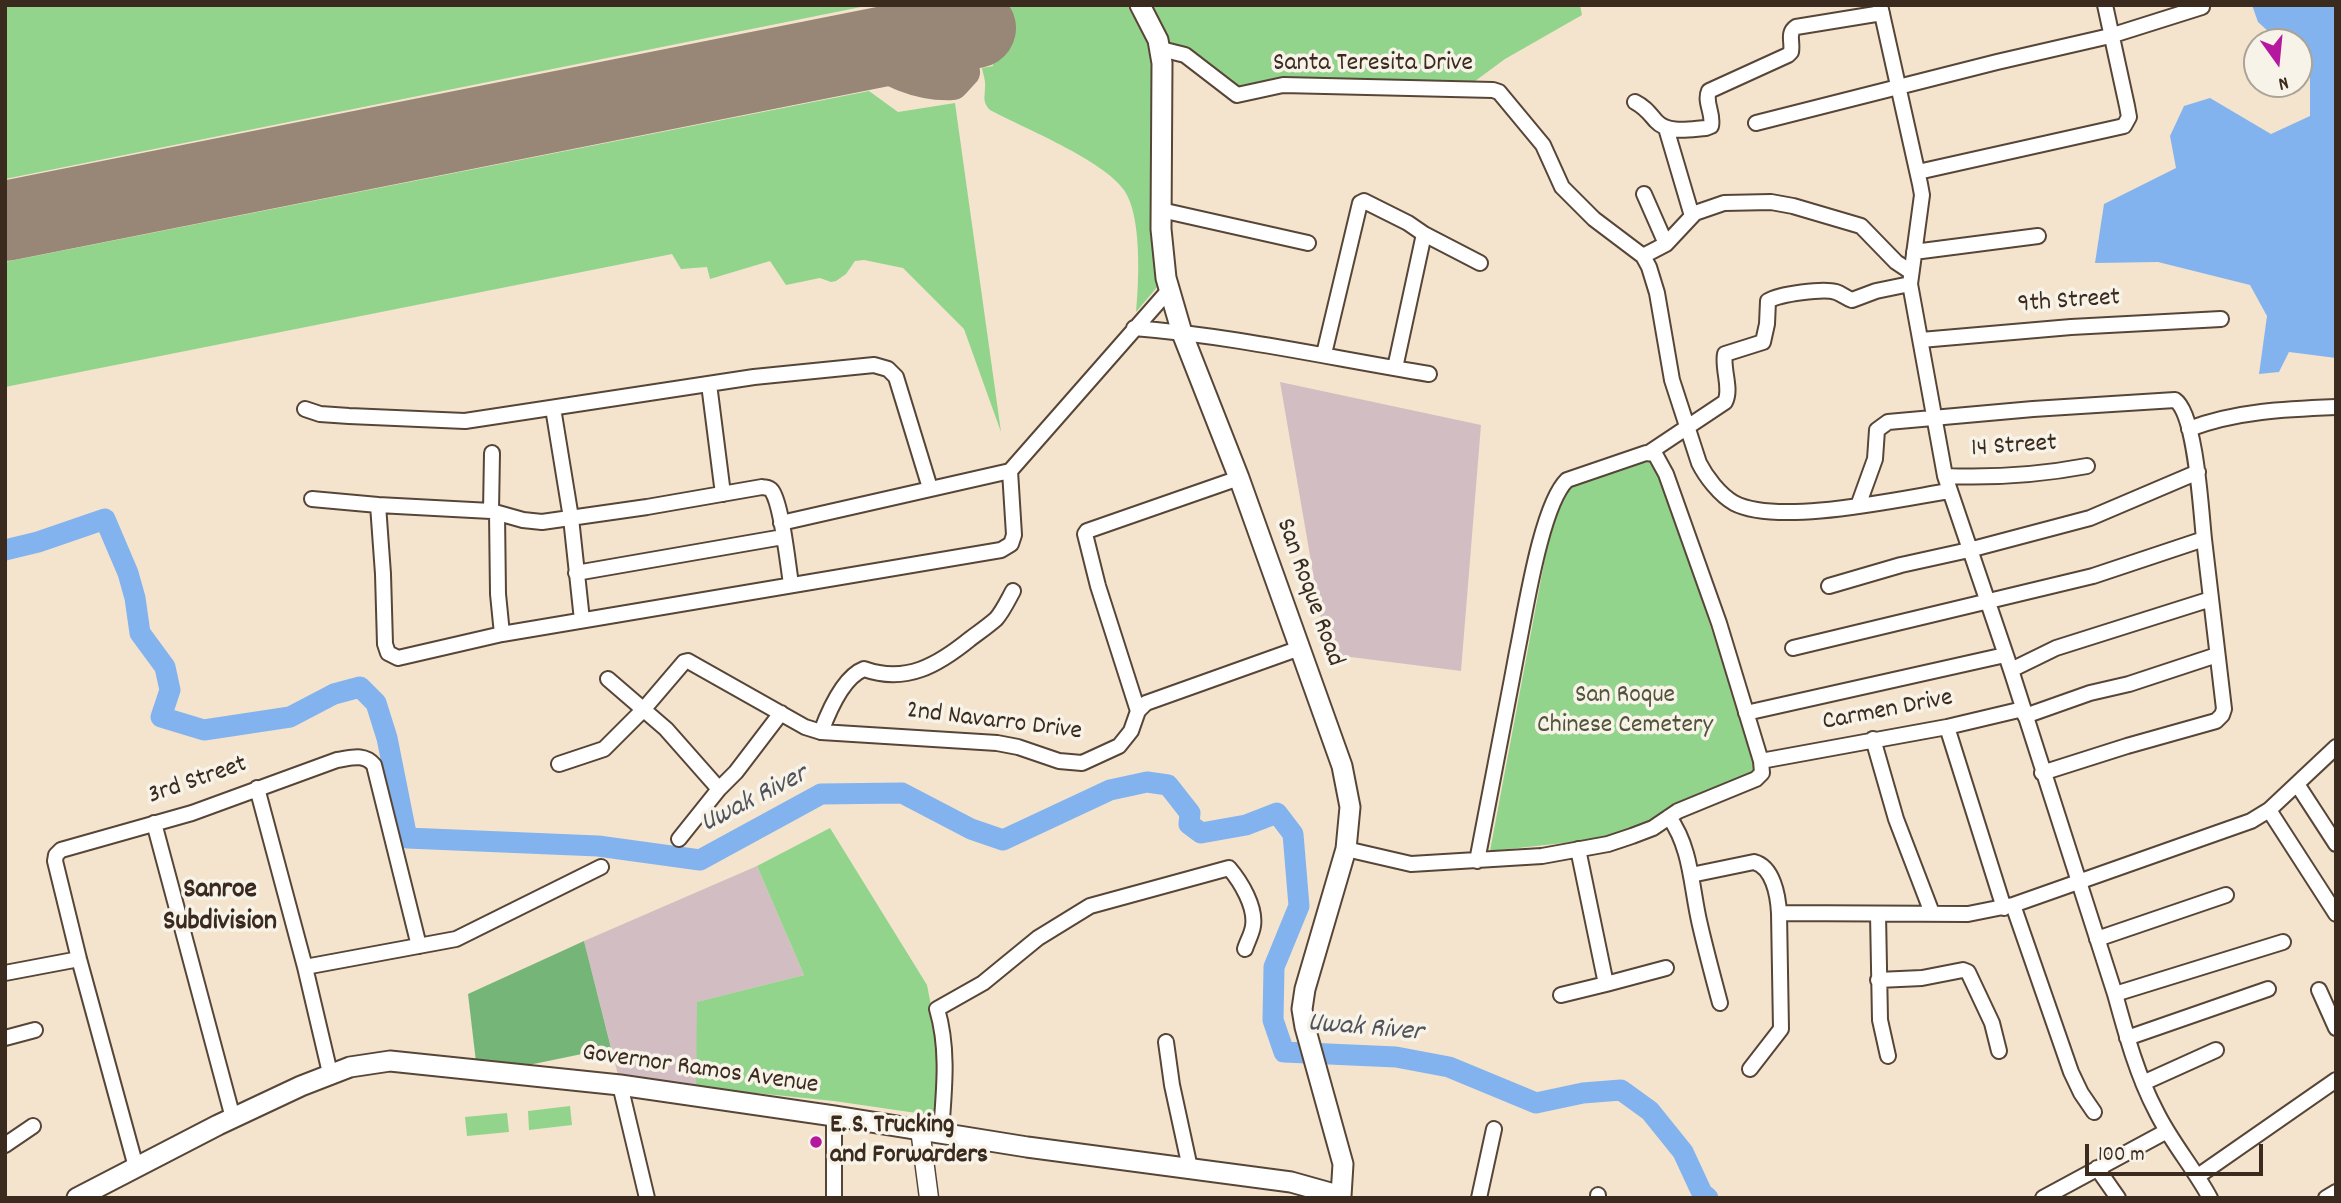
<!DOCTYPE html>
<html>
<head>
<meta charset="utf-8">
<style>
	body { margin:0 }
	#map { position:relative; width:2341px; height:1203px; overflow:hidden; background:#f4e4cd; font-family:Dekko,sans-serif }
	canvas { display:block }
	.frame { position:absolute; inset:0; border:7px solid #3b2a1e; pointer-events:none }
	.north { position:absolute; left:2243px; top:28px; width:70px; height:70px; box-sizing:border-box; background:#f7f3e8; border:2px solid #aca397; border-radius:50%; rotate:165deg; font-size:19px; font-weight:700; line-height:28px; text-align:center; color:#3b2a1e }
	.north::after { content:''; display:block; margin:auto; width:24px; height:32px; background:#b5179e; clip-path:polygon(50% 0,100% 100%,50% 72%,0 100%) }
	.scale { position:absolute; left:2085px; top:1144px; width:178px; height:32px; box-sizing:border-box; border:4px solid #3b2a1e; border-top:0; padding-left:9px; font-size:21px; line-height:24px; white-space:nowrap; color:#3b2a1e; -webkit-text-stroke:5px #f7f3e8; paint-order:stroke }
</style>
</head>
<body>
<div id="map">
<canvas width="2341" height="1203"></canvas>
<div class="frame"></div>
<div class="north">N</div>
<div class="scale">100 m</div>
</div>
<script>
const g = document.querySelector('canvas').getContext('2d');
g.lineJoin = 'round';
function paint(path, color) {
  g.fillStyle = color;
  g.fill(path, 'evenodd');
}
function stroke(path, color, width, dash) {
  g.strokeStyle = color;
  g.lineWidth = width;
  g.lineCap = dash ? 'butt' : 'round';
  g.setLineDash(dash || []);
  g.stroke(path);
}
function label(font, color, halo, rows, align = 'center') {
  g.font = font + ' Dekko,sans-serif';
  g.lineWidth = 7;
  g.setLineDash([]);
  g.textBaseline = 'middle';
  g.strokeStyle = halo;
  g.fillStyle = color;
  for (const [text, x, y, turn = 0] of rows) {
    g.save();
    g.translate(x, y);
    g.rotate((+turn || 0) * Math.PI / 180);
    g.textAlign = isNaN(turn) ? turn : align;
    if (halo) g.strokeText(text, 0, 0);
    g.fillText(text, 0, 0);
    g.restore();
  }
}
paint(new Path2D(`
	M1280 382 1481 425 1461 671 1327 654Z
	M757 866 804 975 698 1002 696 1087 619 1079 584 941Z`), '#d2bec2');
paint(new Path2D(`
	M5 5H871L5 179Z
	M980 5H1127L1148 44 1153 65 1150 227 1158 286 1136 312C1139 282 1142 215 1124 190 1103 160 1024 128 990 110 982 101 985 98 985 87 986 81 983 74 982 68L993 66Z
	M1153 5H1580L1582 15 1505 59 1467 87 1271 80 1245 90 1234 88 1167 44Z
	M869 91 898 112 955 103 1001 432 964 329 903 268 864 260 855 261 846 274 836 281 831 282 820 278 786 285 770 261 710 279 707 267 681 269 672 254 5 387V262Z
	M1652 461 1665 489 1748 739 1756 775 1658 820 1610 838 1490 851 1551 526 1569 489 1585 474Z
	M830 828 927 985 940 1051 937 1116 834 1101 696 1087 697 1002 804 975 757 866Z
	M570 1106 572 1125 529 1130 528 1111Z
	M507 1113 509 1132 467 1136 465 1117Z`), '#92d48c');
paint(new Path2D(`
	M584 941 611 1048 519 1067 476 1062 468 994Z`), '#75b678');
paint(new Path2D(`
	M2252 5H2336V358L2289 352 2279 372 2259 374 2267 316 2250 285 2158 262 2095 263 2104 204 2176 168 2170 136 2184 106 2210 98 2271 134 2310 116V69L2299 60V42H2280L2258 22Z`), '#83b3ee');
stroke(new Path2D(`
	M5 550 38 542 105 519 128 573 135 598 140 633 165 667 170 690 161 717 204 730 290 717 334 694 360 687 376 703 387 738 407 838 598 846 700 860 821 794 902 793 971 829 1003 840 1110 790 1147 782 1168 785 1190 813 1189 824 1201 833 1246 825 1277 813 1293 834 1299 906 1274 967 1273 1020 1284 1052 1396 1057 1449 1067 1536 1103 1583 1093 1621 1090 1650 1111 1683 1152 1702 1193 1708 1198`), '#83b3ee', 21);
stroke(new Path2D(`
	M891 45 939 5
	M942 50C958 39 960 22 951 5
	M859 52C889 70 917 86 953 84L964 72 961 60 956 53 909 42`), '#988776', 32);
stroke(new Path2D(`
	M5 221 976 28`), '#988776', 80);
const minor = new Path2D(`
	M1880 5 1920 184 1922 195 1910 284 1945 476 2011 670 2115 994C2126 1034 2137 1075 2156 1111 2171 1142 2194 1168 2210 1198
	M1161 49 1185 55 1237 95 1283 85 1493 90 1499 92 1543 145 1562 187 1594 219 1643 256 1649 267 1657 293 1672 380 1699 463C1706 477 1720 495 1734 503 1778 526 1899 499 1949 491
	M1635 102C1645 107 1649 113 1656 121 1668 134 1690 129 1706 128L1711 126C1714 114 1704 102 1709 91L1788 55 1791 52C1793 42 1787 33 1796 27L1882 13
	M1756 123 1997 62 2110 36 2202 7
	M1666 128 1692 216
	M1918 172 2124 126 2129 117 2127 106 2105 5
	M1644 194 1666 244
	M1161 210 1308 243
	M1914 252 2038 236
	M1643 256 1666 244 1695 213 1724 203 1771 202 1793 206 1861 226 1896 262 1911 272
	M1134 328C1234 336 1331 358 1429 374
	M1921 340 2071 327 2221 319
	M1324 354 1360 203 1364 201 1408 223 1424 234
	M1395 368 1424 234 1480 263
	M709 384 723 494
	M553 408 571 518 582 620
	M305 409 320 414 349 416 465 421 754 377 874 365 888 369 896 377 930 488
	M2189 429C2236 411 2286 409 2336 407
	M1650 452 1725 402C1732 389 1722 369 1725 354L1763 342 1767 324 1768 301C1779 294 1824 288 1836 292 1842 294 1846 298 1852 300L1876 291 1910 284
	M1945 476C1993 478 2039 475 2087 466
	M312 499 378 505
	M491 511 492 453
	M497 513 498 594 502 634
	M781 523 1010 471 1169 290
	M576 573 783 537
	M791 584C788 565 782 506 772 491 769 487 767 488 762 487L647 507 542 522 523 520 491 511 378 505 383 574 385 644 388 653 398 658 502 634 1001 550 1011 544 1014 535 1010 471
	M1829 586 1901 565 1969 550 2090 518 2198 472
	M1793 648 2093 576 2204 539C2201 512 2196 414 2175 400L2033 409 1888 422 1877 430 1875 459 1858 506
	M2011 670 2056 648 2211 599
	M608 679 666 729 719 789
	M1138 711 1098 586 1085 534 1087 531 1239 478
	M1746 713 2005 655
	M2025 716 2090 693 2129 684 2217 655
	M1947 727 2004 908
	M821 732C828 713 843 677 864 669 906 684 938 665 970 639 978 633 988 626 996 619 1003 611 1008 600 1013 591
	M1873 739 1896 819 1932 913
	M1761 761 1947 727 2023 709
	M559 764 604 749 643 710 684 662 688 661 805 727 821 732 997 743 1018 747 1059 761 1082 763 1119 746 1131 731 1138 711 1146 703 1300 648
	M2042 773 2127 746 2216 721 2222 715 2224 709 2204 539
	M2297 784 2336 844
	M257 788 305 967 330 1073
	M2269 810 2336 914
	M1669 817C1692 849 1691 888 1700 925 1706 951 1713 977 1720 1003
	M154 823 233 1118
	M679 839 719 789 736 772 781 713
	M1346 849 1411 864 1542 856 1608 844 1632 836 1653 828 1678 811 1756 779 1762 773 1761 761 1719 623 1666 474 1655 454 1646 453 1567 480C1541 505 1525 614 1517 652 1504 722 1490 792 1477 861
	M1578 849 1606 984 1666 968
	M1691 875 1754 862C1773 867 1778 895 1779 913L1968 914 2013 905 2251 821 2269 810 2336 747
	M2013 905 2071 1072 2081 1093 2094 1112
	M1878 914 1880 1020 1888 1056
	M2097 939 2226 895
	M305 967 456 939 601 867
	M5 973 79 959
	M1878 980 1922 978 1963 970 1968 972 1992 1023 1999 1051
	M2319 990 2336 1028
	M2115 994 2283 942
	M1561 995 1606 984
	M5 1038 35 1030
	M2127 1038 2268 989
	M1166 1042 1172 1085 1190 1168
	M1750 1069 1781 1029 1779 913
	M2143 1083 2216 1050
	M620 1085 647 1198
	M941 1132C944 1091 949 1049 937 1009L983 983 1038 938 1090 906 1229 868C1241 882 1256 907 1253 926 1252 934 1247 942 1245 949
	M5 1145 33 1126
	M136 1167 79 959 55 861 56 855 61 850 192 813 337 760C351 758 364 753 374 765L419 946
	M2097 1168 2118 1198
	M2198 1176 2336 1080
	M834 1198V1116
	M1479 1198 1494 1129
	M1598 1198V1195
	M2043 1198 2167 1131
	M2326 1198 2336 1192`);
const tertiary = new Path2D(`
	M920 1129 929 1198`);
const secondary = new Path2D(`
	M77 1198 218 1125 301 1086 350 1067 390 1061 620 1085 834 1116 1027 1147 1291 1182 1341 1196 1343 1164 1305 1027 1302 1009 1305 989 1346 849 1350 807 1342 766 1239 478 1182 333 1166 278 1161 229 1162 63 1158 40 1140 5`);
stroke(minor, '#574638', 18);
stroke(tertiary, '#574638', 21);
stroke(secondary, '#574638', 23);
stroke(minor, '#fff', 14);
stroke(tertiary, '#fff', 18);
stroke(secondary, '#fff', 19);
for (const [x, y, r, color] of [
	[816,1142,7,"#b5179e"]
]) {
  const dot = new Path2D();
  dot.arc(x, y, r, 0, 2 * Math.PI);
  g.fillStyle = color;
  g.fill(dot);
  stroke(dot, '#f7f3e8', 2.5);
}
label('26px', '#3b2a1e', '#f7f3e8', [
	["Santa Teresita Drive",1373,65],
	["9th Street",2069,303,-4],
	["14 Street",2014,448,-4],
	["San Roque Road",1308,593,70],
	["Carmen Drive",1888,712,-11],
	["2nd Navarro Drive",994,723,7],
	["3rd Street",198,782,-19],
	["Governor Ramos Avenue",700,1071,8]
]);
label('26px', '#51543a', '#f7f3e8', [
	["San Roque",1625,697],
	["Chinese Cemetery",1625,727]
]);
label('bold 26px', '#3b2a1e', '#f7f3e8', [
	["E. S. Trucking",830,1127],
	["and Forwarders",830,1157]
], 'left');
label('italic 28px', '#51535c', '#f7f3e8', [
	["Uwak River",755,801,-27],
	["Uwak River",1365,1030,5]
]);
label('bold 28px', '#3b2a1e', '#f7f3e8', [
	["Sanroe",220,892],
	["Subdivision",220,924]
]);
</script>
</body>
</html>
